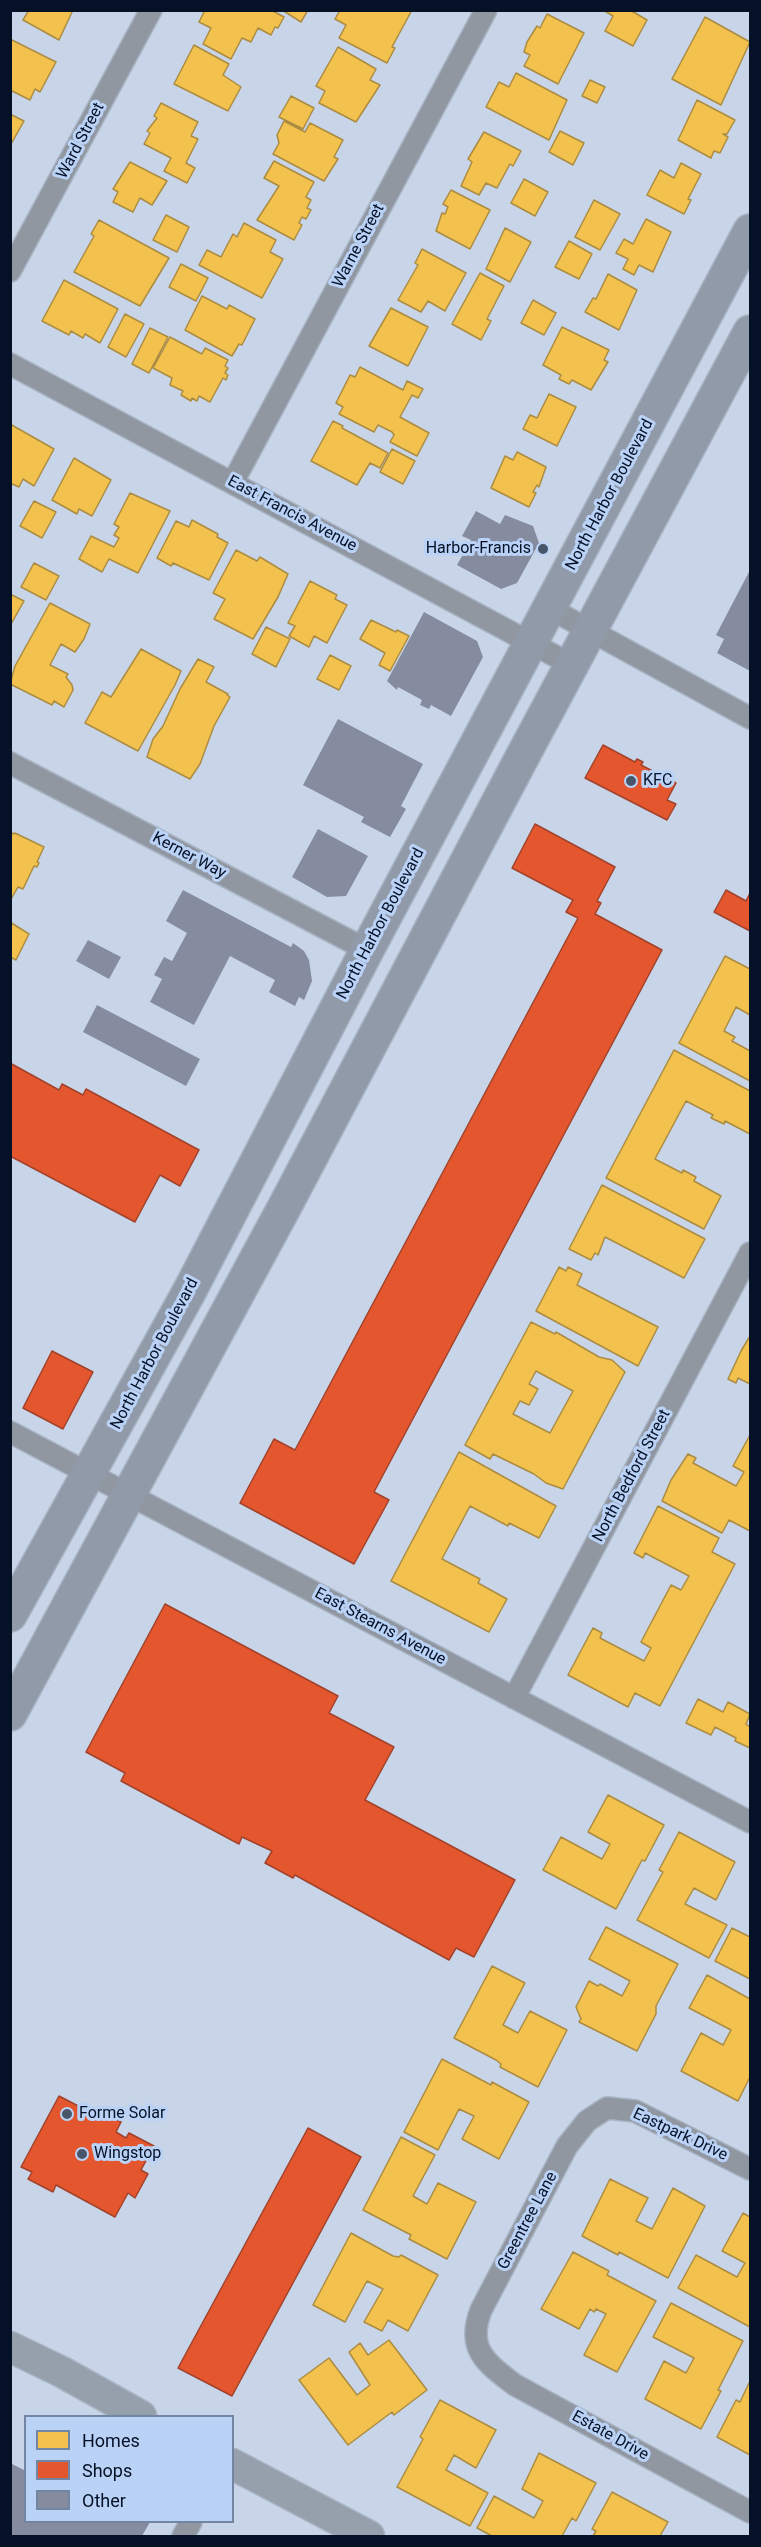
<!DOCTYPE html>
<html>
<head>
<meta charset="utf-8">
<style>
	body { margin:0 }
	#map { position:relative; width:761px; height:2547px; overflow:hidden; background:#c8d5e8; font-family:Roboto,sans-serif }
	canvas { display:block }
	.frame { position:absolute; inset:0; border:12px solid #051126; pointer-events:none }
	.legend { position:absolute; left:24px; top:2415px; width:210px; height:108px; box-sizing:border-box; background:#bad2f6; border:2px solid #7285a3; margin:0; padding:8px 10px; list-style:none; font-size:18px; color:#051126 }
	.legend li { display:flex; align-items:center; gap:12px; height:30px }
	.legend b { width:30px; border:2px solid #7285a3 }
</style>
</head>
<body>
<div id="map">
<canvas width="761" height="2547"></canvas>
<div class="frame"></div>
<ul class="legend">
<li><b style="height:16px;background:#f2c14e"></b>Homes</li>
<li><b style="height:16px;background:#e4572e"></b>Shops</li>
<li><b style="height:16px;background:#858c9f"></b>Other</li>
</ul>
</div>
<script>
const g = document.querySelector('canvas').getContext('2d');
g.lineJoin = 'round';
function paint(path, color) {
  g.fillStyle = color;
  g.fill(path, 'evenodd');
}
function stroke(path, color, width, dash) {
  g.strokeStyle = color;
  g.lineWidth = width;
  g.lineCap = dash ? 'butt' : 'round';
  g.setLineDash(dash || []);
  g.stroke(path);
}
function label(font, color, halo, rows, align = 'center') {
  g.font = font + ' Roboto,sans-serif';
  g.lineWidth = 6;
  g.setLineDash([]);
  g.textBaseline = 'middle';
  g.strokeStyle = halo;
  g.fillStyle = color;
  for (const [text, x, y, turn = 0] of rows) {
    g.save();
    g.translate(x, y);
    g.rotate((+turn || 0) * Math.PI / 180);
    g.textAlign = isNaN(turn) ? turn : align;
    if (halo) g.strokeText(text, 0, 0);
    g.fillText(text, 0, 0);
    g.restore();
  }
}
const homes = new Path2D(`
	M29 10H73L59 40 23 20Z
	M205 10H271L284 17 278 28 275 27 271 35 258 28 251 42 242 38 231 59 203 44 211 28 199 22Z
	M282 10H308L301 22Z
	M340 10H412L392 47 395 48 387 63 339 38 346 25 335 19Z
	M603 10H630L647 20 633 46 605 31 613 16Z
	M547 14 584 33 558 84 524 66 530 55 524 52 527 42 537 26 540 28Z
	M705 17 750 42 721 105 672 79Z
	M10 39 56 62 40 92 35 89 30 100 10 90Z
	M194 45 229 64 223 75 241 87 228 111 174 84Z
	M338 47 376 69 370 80 380 85 356 122 319 103 325 91 316 86Z
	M516 73 567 100 549 140 486 107 499 82 509 87Z
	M590 80 605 87 597 103 582 96Z
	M291 96 314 108 303 129 279 117Z
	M697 100 735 120 727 134H723L728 137 720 153 714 151 711 158 678 140Z
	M161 103 198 122 191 136 198 139 186 163 195 168 187 183 164 171 171 158 144 144 150 133 147 131 157 118 154 116Z
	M10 114 24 121 10 146Z
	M284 121 305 132 310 123 343 140 334 157 338 159 324 181 273 154 279 143 277 135Z
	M560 131 584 143 573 165 549 152Z
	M484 132 521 151 513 166 510 164 497 188 486 183 479 195 461 186 472 162 468 159Z
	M274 161 314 182 306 197 311 200 307 208 311 210 306 219 302 217 299 223 302 225 294 240 257 220 279 186 264 178Z
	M130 162 167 181 152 205 140 198 133 212 113 202 118 192 113 189Z
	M681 163 701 174 688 199 691 200 684 214 647 195 660 170 674 178Z
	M524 179 548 192 535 216 511 203Z
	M451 190 490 210 470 249 436 231 442 213 445 214 448 207 443 204Z
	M594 200 620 214 600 250 575 237Z
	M166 215 189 227 177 252 153 240Z
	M646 219 671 232 653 272 639 265 634 275 623 269 628 259 616 253 624 239 633 244Z
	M99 220 169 258 140 306 74 272 94 236 91 234Z
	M244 223 276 240 270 252 283 259 262 298 199 265 207 250 221 257 233 234 237 237Z
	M505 228 531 242 510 282 486 269Z
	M569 241 592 254 579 279 555 267Z
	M422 249 466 273 445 311 428 301 421 312 398 300 418 265 415 263Z
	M181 264 208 278 196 301 169 287Z
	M480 273 504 286 487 319 491 321 481 340 452 324Z
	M608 274 637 290 619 330 585 312 593 298 596 299Z
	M64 280 118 309 100 343 85 334 83 338 71 331 69 335 42 321Z
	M202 296 227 309 229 305 255 319 242 345 239 344 232 356 185 330Z
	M533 300 556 313 544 335 521 323Z
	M391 308 428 327 408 366 369 346Z
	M125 314 144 324 126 357 108 347Z
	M562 327 609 350 604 360 608 362 591 390 572 380 569 384 559 379 561 375 543 365Z
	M150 328 168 337 149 373 132 364Z
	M170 337 202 354 205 348 228 360 225 366 228 368 225 373 228 375 226 380 223 378 210 402 199 396 197 401 192 398 191 401 181 395 183 391 170 385 172 378 153 368Z
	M360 367 403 390 407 381 423 389 418 398 412 395 400 417 429 433 417 456 390 442 394 435 392 432 378 425 374 432 339 414 343 407 336 403 350 375 355 377Z
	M549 394 576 407 557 446 523 429 530 415 537 418Z
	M333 421 343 426 342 428 388 453 380 468 370 463 357 485 311 461Z
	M10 424 54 449 34 486 23 479 19 487 10 483Z
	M392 449 415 461 403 484 380 472Z
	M517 452 546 467 539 487 537 485 533 492 536 493 529 507 491 488 505 456 513 460Z
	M74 458 111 480 92 516 79 509 77 514 52 500Z
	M130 493 170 511 138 573 109 559 102 572 79 559 91 536 114 547 119 538 114 535 119 527 114 524Z
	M34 501 56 512 42 538 20 526Z
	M192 520 218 534 217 537 228 543 209 580 173 563 171 566 157 558 176 521 189 527Z
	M236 550 257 561 260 557 288 574 278 597 253 639 214 619 225 599 213 593Z
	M34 563 59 576 46 600 21 587Z
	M310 581 337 595 335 599 347 605 327 643 314 636 309 647 289 636 295 626 288 623Z
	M10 594 24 601 10 626Z
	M50 603 90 624 84 639 75 652 61 644 50 665 68 674 66 677 72 685 73 690 64 707 54 701 52 705 10 684 15 666Z
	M371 620 396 632 397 630 409 636 390 671 379 665 385 653 360 639Z
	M266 627 290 639 276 667 252 654Z
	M141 649 181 671 175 685 138 751 85 723 102 692 111 697Z
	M330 655 351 666 339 690 317 679Z
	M198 659 214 667 206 682 228 694 227 695 230 697 214 726 200 764 190 779 147 757 153 739 163 726 180 689Z
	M10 832 14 834 15 833 44 847 37 862 39 863 37 867 34 866 23 889 18 887 10 901Z
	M10 922 29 934 16 960 10 957Z
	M725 956 750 969V1015L736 1007 724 1031 735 1037 732 1041 750 1051V1081L679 1043Z
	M674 1050 750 1091V1134L725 1121 724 1124 711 1118 713 1115 686 1101 655 1159 682 1173 683 1170 696 1177 694 1181 721 1196 704 1229 606 1178Z
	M602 1185 705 1239 684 1278 605 1237 598 1255 595 1253 591 1260 569 1249Z
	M559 1267 566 1271 568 1267 582 1274 577 1285 658 1327 638 1366 536 1311Z
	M531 1322 555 1334 556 1332 599 1357 612 1360 625 1372 563 1489 546 1483 534 1474 493 1454 490 1459 465 1445ZM536 1371 573 1391 550 1433 513 1414 520 1401 529 1405 538 1389 529 1384Z
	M750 1336V1384L738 1378 736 1383 728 1379 741 1351Z
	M750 1435V1531L729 1520 722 1533 662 1501 671 1480 688 1454 696 1458 693 1463 736 1486 744 1472 733 1466Z
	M459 1452 556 1506 539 1538 509 1523 508 1526 470 1506 442 1559 480 1579 478 1583 507 1599 489 1632 391 1581Z
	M658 1506 719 1538 712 1552 735 1564 660 1706 635 1693 628 1707 568 1675 593 1628 602 1633 600 1638 644 1661 651 1648 641 1642 671 1585 681 1590 689 1576 645 1553 643 1558 634 1553Z
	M698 1699 723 1712 728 1702 750 1714 746 1724 750 1727V1748L735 1741 736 1738 715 1727 711 1735 686 1723Z
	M608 1795 664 1825 645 1861 642 1860 616 1909 543 1870 561 1837 602 1859 610 1844 588 1832Z
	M679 1832 735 1862 716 1900 694 1888 685 1904 727 1925 709 1958 637 1920 663 1872 659 1870Z
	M606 1927 678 1964 656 2006V2014L637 2051 579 2022 581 2019 576 2007 589 1981 598 1986 600 1984 622 1996 630 1981 589 1959Z
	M732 1928 750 1937V1979L715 1961Z
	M492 1966 525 1983 503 2025 518 2033 530 2011 567 2030 538 2087 500 2067 501 2064 496 2060 454 2038Z
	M707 1975 750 1999V2077L738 2101 681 2071 701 2033 723 2045 731 2030 689 2008Z
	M442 2059 491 2085 492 2082 529 2102 499 2159 462 2139 474 2116 459 2109 438 2150 404 2132Z
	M401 2137 435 2155 413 2196 427 2204 438 2183 476 2202 447 2259 409 2239 411 2235 363 2210Z
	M610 2179 648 2198 636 2221 652 2229 673 2188 705 2206 668 2278 619 2252 618 2255 582 2236Z
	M743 2213 750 2217V2327L678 2288 696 2255 737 2277 745 2263 722 2251Z
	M351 2233 393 2256 399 2257 401 2255 438 2275 408 2331 388 2320 382 2331 364 2322 383 2289 367 2281 345 2322 313 2305Z
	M573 2252 609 2271 607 2275 656 2301 617 2372 584 2355 606 2314 596 2309 594 2312 590 2309 579 2329 541 2309Z
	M671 2303 743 2341 718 2390 721 2391 701 2429 645 2399 664 2361 686 2373 694 2358 653 2337Z
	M389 2340 427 2390 394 2415 392 2412 348 2445 299 2380 329 2358 357 2395 370 2385 349 2352 360 2343 368 2355Z
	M750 2381V2455L717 2437 736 2400 740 2402Z
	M440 2400 496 2430 476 2468 454 2455 446 2470 488 2493 470 2526 397 2487 423 2439 420 2437Z
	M539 2453 596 2483 576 2521 572 2518 562 2536H492L477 2528 494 2496 534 2518 543 2501 522 2489Z
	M612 2492 668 2522 660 2536H593L596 2531 592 2529Z`);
paint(homes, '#f2c14e');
stroke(homes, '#ab8c42', 1.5);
const shops = new Path2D(`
	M603 745 635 762 637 759 643 762 641 765 676 783 667 800 676 804 667 820 585 778Z
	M535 824 615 867 597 901 601 903 595 914 662 950 374 1492 389 1500 354 1564 240 1503 274 1439 295 1450 578 918 566 912 573 900 512 868Z
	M726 890 746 901 750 893V931L714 912Z
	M10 1063 59 1090 62 1084 83 1095 86 1089 199 1150 180 1186 160 1175 135 1222 10 1156Z
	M52 1351 93 1372 63 1429 23 1408Z
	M165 1604 338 1696 329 1713 394 1747 365 1800 515 1880 474 1957 456 1948 449 1960 295 1875 293 1878 265 1863 272 1851 242 1837 239 1844 121 1781 125 1773 86 1752Z
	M59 2096 84 2109 82 2114 92 2119 97 2109 121 2122 116 2132 126 2138 129 2133 154 2146 141 2170 148 2174 135 2198 128 2193 115 2217 56 2185 53 2192 28 2179 32 2172 21 2167Z
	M308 2128 361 2157 232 2396 178 2368Z`);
paint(shops, '#e4572e');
stroke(shops, '#a1422c', 1.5);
paint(new Path2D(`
	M476 511 500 524 505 515 533 526 539 543 517 583 501 589 457 565 471 540 462 536Z
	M750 570V671L717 653 724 639 716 635Z
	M424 612 477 641 483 657 451 716 431 705 429 709 420 705 422 700 398 687 397 690 387 681Z
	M338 719 423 764 401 806 406 809 390 837 361 822 364 817 303 785Z
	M318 829 368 856 346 896 327 897 292 877Z
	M183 890 291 947 293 943 304 951 309 960 312 981 304 1000 299 997 295 1006 269 992 275 980 230 956 194 1025 150 1002 162 979 154 975 164 957 172 961 187 933 166 921Z
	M88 940 121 957 109 979 76 961Z
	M97 1005 200 1059 186 1086 83 1032Z
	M10 2463 26 2471V2522H150L142 2536H10Z`), '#858c9f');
const minor = new Path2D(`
	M10 271 151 10
	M10 364 572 665
	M233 482 486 10
	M549 608 750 718
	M10 763 367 950
	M10 1432 750 1822
	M514 1698 750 1253
	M750 2169 635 2111 607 2108 587 2121 567 2146 481 2310C466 2349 486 2363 515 2385L750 2512
	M183 2536 191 2522`);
const secondary = new Path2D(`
	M10 2347 62 2372 141 2416
	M232 2464 369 2536`);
const primary = new Path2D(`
	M10 1615 189 1292 367 950 750 231
	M10 1714 285 1206 519 763 750 332`);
stroke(minor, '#a7b3c3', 24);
stroke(secondary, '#a7b3c3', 33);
stroke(primary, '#a7b3c3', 36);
stroke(minor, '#9097a1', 21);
stroke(secondary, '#969fac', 30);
stroke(primary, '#919aa8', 33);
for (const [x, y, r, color] of [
	[543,549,6,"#49566a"],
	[631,781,6,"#49566a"],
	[67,2114,6,"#49566a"],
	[82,2154,6,"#49566a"]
]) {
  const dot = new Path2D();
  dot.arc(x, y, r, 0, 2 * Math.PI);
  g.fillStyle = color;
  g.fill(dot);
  stroke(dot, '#bad2f6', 2);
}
label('16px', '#051126', '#bad2f6', [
	["Ward Street",81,141,-62],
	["Warne Street",359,246,-62],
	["North Harbor Boulevard",610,495,-62],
	["East Francis Avenue",292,514,28],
	["Kerner Way",189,856,28],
	["North Harbor Boulevard",381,924,-62],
	["North Harbor Boulevard",155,1354,-62],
	["North Bedford Street",632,1476,-62],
	["East Stearns Avenue",380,1627,28],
	["Eastpark Drive",680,2135,25],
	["Greentree Lane",528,2221,-62],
	["Estate Drive",610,2436,29]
]);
label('16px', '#051126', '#bad2f6', [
	["Harbor-Francis",531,549,"right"],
	["KFC",643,781],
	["Forme Solar",79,2114],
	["Wingstop",94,2154]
], 'left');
</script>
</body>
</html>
